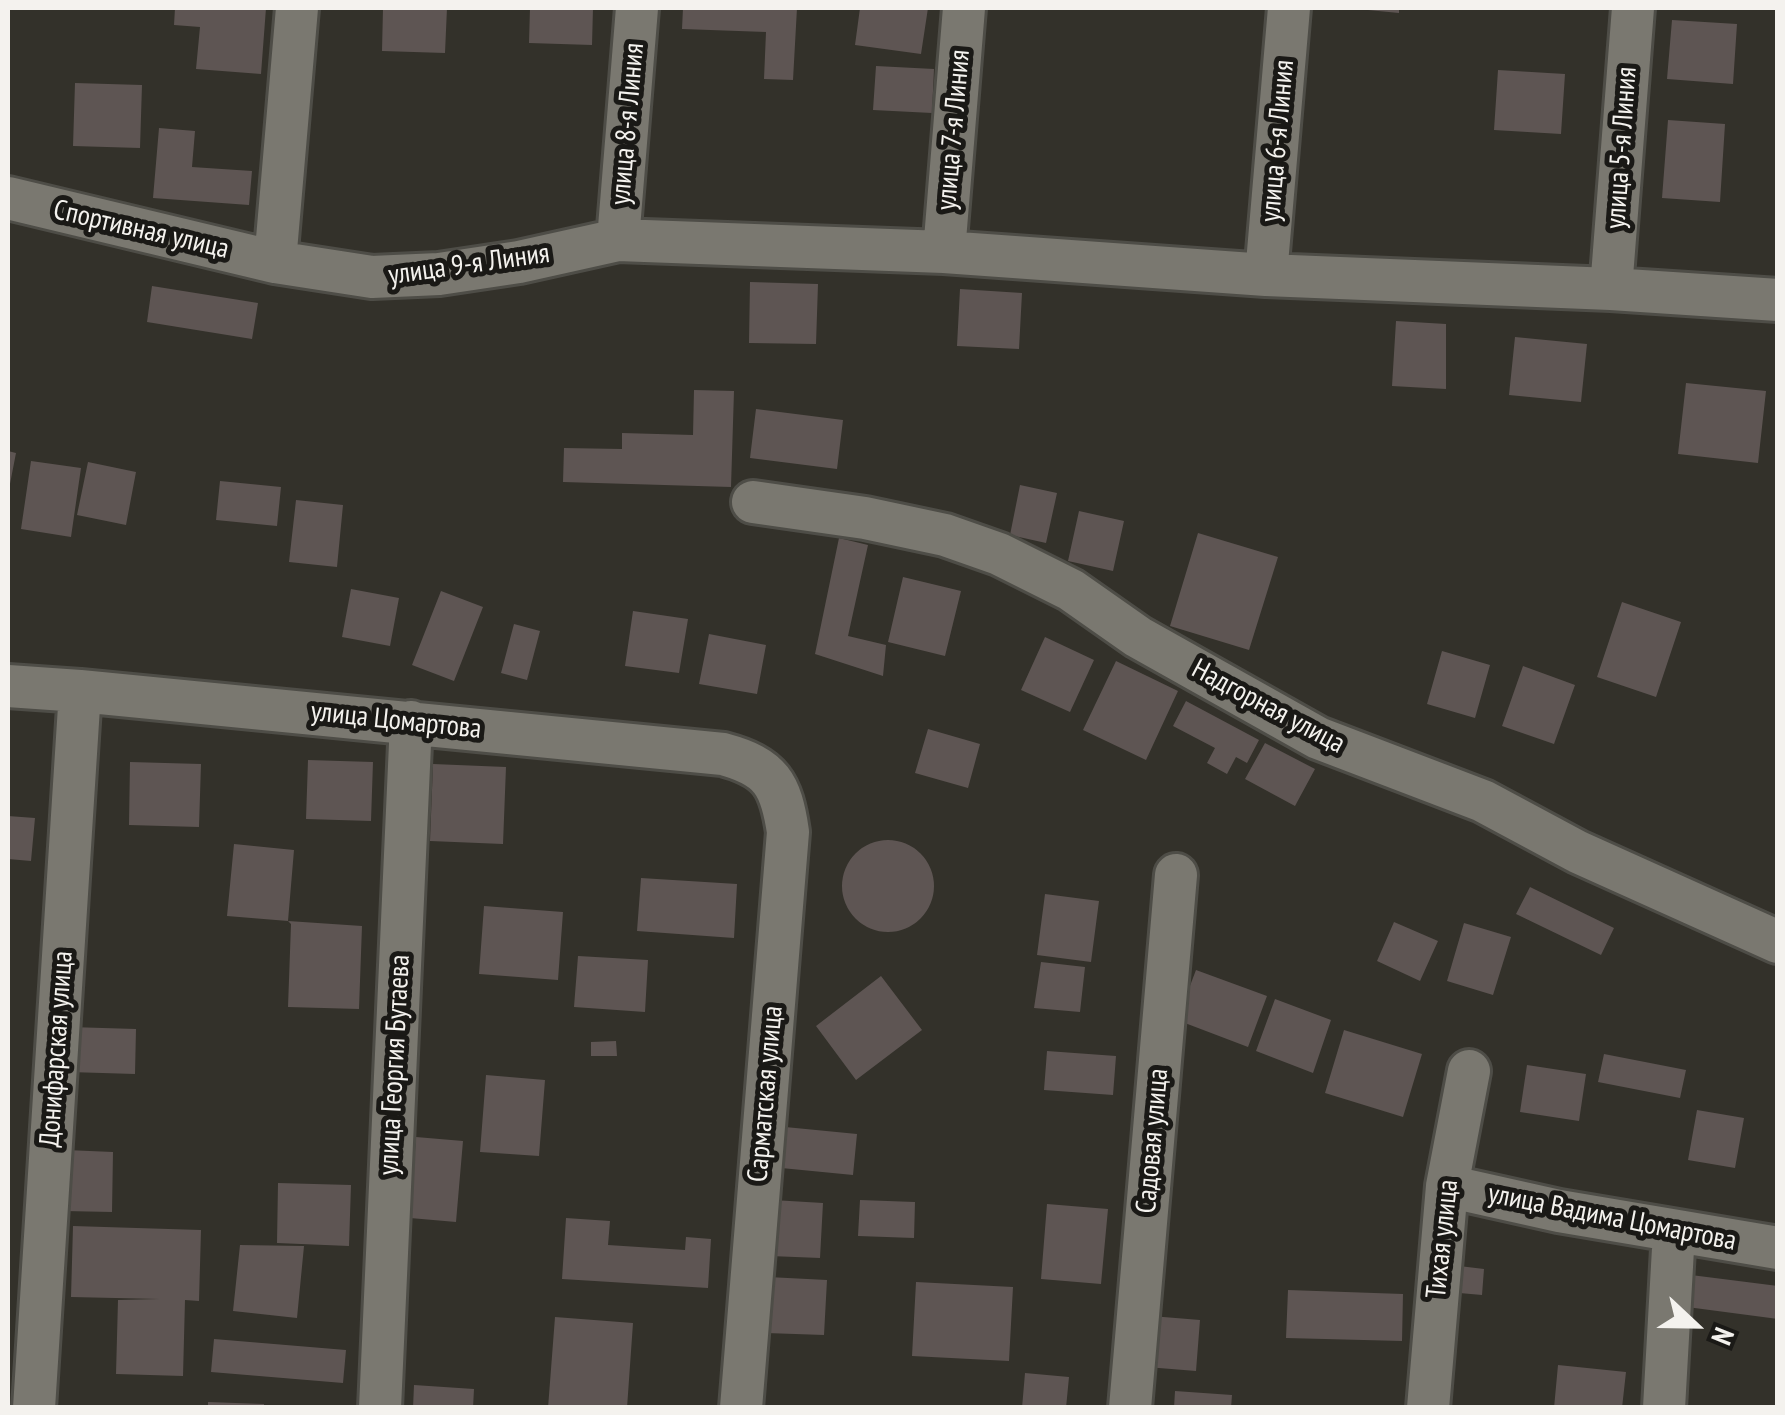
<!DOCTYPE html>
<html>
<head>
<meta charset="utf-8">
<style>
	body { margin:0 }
	#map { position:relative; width:1785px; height:1415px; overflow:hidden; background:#33312a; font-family:"PT Sans Narrow",sans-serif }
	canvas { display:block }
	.frame { position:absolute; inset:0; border:10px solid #f4f2ee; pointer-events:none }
	.north { position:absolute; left:1645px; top:1275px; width:100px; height:100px; -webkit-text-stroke:8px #1a1916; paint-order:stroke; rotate:112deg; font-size:28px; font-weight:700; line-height:40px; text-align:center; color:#f4f2ee }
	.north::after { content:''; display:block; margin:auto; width:35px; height:45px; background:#f4f2ee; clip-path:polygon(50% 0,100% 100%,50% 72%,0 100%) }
</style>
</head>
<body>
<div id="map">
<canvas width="1785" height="1415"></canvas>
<div class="frame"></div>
<div class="north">N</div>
</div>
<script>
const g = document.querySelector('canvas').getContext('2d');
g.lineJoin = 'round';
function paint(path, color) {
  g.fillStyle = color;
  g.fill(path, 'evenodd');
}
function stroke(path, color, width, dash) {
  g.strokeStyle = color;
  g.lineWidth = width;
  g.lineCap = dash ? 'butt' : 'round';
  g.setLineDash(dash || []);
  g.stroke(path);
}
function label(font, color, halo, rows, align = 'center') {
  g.font = font + ' "PT Sans Narrow",sans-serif';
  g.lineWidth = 10;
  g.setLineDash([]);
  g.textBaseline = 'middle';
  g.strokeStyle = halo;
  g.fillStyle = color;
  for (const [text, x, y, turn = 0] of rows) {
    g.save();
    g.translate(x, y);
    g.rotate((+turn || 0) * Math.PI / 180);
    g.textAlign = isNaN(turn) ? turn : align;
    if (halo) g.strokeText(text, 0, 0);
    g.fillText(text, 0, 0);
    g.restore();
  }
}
paint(new Path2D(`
	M175 8H266L261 74 196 69 200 27 174 25Z
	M383 8H447L445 53 382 51Z
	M530 8H593L592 45 529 43Z
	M683 8H797L793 80 764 79 766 32 682 29Z
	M860 8H928L921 54 855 45Z
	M1368 8H1399V13L1368 10Z
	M1672 20 1737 24 1733 84 1667 79Z
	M876 66 934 69 932 113 873 110Z
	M1498 70 1565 74 1561 134 1494 130Z
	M75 83 142 85 140 148 73 146Z
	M1668 120 1725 124 1720 202 1662 198Z
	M159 128 195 131 192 167 252 171 249 205 153 198Z
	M750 282 818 284 816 344 749 343Z
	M152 286 258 303 252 339 147 322Z
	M960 289 1022 293 1019 349 957 346Z
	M1396 321 1446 324V389L1392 386Z
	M1515 337 1587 344 1581 402 1509 395Z
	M1686 383 1766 391 1758 463 1678 454Z
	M694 390 734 391 731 487 563 482 564 448 622 449V433L693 435Z
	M756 409 843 420 837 469 750 458Z
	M8 451 16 453 9 489H8Z
	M31 461 81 468 71 537 21 529Z
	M88 462 136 472 126 525 77 515Z
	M220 481 281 487 277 526 216 520Z
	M1020 485 1057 493 1046 543 1010 535Z
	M296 500 343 505 337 567 289 562Z
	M1079 511 1124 521 1113 571 1068 561Z
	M1198 533 1278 557 1249 650 1170 626Z
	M839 538 868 545 848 636 886 645 883 676 815 654Z
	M903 577 961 591 945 656 888 642Z
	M351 589 399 598 390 646 342 637Z
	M441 591 483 607 454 681 412 665Z
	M1622 602 1681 622 1656 697 1597 677Z
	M633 611 688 619 679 673 625 666Z
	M514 624 540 631 527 680 501 673Z
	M709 634 766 645 757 694 699 684Z
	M1045 637 1094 660 1070 712 1021 690Z
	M1442 651 1490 665 1475 718 1427 704Z
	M1116 661 1178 691 1146 760 1083 730Z
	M1523 666 1575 685 1554 744 1502 726Z
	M1186 701 1259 740 1247 763 1236 757 1227 774 1207 763 1215 748 1173 726Z
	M928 729 980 744 968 788 915 773Z
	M1265 743 1315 769 1295 806 1245 779Z
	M308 760 373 762 371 821 306 819Z
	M130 762 201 764 199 827 129 825Z
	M433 764 506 767 503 844 430 841Z
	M8 816 35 818 31 861 8 859Z
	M842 886a46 46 0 1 1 92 0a46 46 0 1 1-92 0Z
	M234 844 294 850 288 921 227 916Z
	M641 878 737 884 734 938 637 931Z
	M1530 887 1614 928 1601 955 1516 914Z
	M1045 894 1099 901 1091 962 1037 955Z
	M484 906 563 912 558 980 479 974Z
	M288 921 362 926 359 1009 288 1007 291 924Z
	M1394 922 1438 941 1420 981 1377 961Z
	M1464 923 1511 937 1493 995 1447 981Z
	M578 956 648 960 645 1012 574 1007Z
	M1041 962 1085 967 1080 1012 1034 1008Z
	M1196 970 1267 996 1248 1047 1177 1020Z
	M881 976 922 1030 856 1080 816 1026Z
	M1275 999 1331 1020 1313 1073 1256 1051Z
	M70 1027 136 1029 135 1074 69 1072Z
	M1344 1030 1422 1054 1403 1117 1325 1093Z
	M616 1041 617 1056H591V1042Z
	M1047 1051 1116 1056 1113 1095 1044 1090Z
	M1604 1054 1686 1070 1680 1098 1598 1082Z
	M1527 1065 1586 1074 1579 1121 1520 1112Z
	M486 1075 545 1080 539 1156 480 1152Z
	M1697 1110 1744 1118 1735 1168 1688 1160Z
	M775 1126 857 1134 853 1175 771 1167Z
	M416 1137 463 1141 456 1222 410 1218Z
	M66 1150 113 1152 112 1212 64 1211Z
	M278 1183 351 1185 349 1246 277 1243Z
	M773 1200 823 1203 820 1258 770 1256Z
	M860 1200 915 1202 914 1238 858 1236Z
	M1047 1204 1108 1209 1101 1284 1041 1279Z
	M566 1218 610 1221 608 1245 685 1250 686 1237 711 1239 708 1288 562 1279Z
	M73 1226 201 1230 199 1301 185 1300 183 1376 116 1374 118 1300 159 1299 71 1297Z
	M240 1245 304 1246 297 1318 233 1311Z
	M1451 1265 1484 1269 1482 1295 1448 1292Z
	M1691 1275 1778 1286V1319L1687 1307Z
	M768 1277 827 1280 824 1335 766 1333Z
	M916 1282 1013 1287 1009 1361 912 1356Z
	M1288 1290 1403 1294 1402 1341 1286 1338Z
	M1139 1315 1200 1320 1196 1371 1134 1366Z
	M555 1317 633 1323 627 1408H548Z
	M214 1339 346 1350 343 1383 211 1372Z
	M1558 1365 1626 1372 1622 1408H1554Z
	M1025 1373 1069 1377 1066 1408H1022Z
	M414 1385 474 1389 473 1408H413Z
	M1175 1391 1232 1395 1231 1408H1174Z
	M208 1402 264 1404V1408H208Z`), '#5e5553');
const minor = new Path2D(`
	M297 8 275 262 372 277 439 274 519 262 618 240 944 252 1266 275 1611 289 1778 300
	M8 198 275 262
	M618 240 637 8
	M944 252 964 8
	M1266 275 1289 8
	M1611 289 1633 8
	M753 502 865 518 945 535 999 554 1071 590 1138 637 1318 738 1483 801 1578 852 1778 942
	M8 686 80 691 723 754C771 767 781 784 788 832L741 1408
	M1447 1186 1559 1211 1778 1248
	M34 1408 80 691
	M380 1408 411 722
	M1130 1408 1176 875
	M1428 1408 1447 1186 1469 1071
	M1664 1408 1674 1231`);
stroke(minor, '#4e4d47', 48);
stroke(minor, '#7a7870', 42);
label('28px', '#f4f2ee', '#1a1916', [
	["улица 8-я Линия",628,124,-85],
	["улица 7-я Линия",954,130,-85],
	["улица 6-я Линия",1278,141,-85],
	["улица 5-я Линия",1622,148,-86],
	["Спортивная улица",141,230,13],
	["улица 9-я Линия",469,265,-8],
	["Надгорная улица",1268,707,28],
	["улица Цомартова",396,721,6],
	["Донифарская улица",57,1049,-86],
	["улица Георгия Бутаева",395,1065,-87],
	["Сарматская улица",766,1094,-85],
	["Садовая улица",1153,1141,-85],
	["улица Вадима Цомартова",1612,1218,11],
	["Тихая улица",1443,1239,-84]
]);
</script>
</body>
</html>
